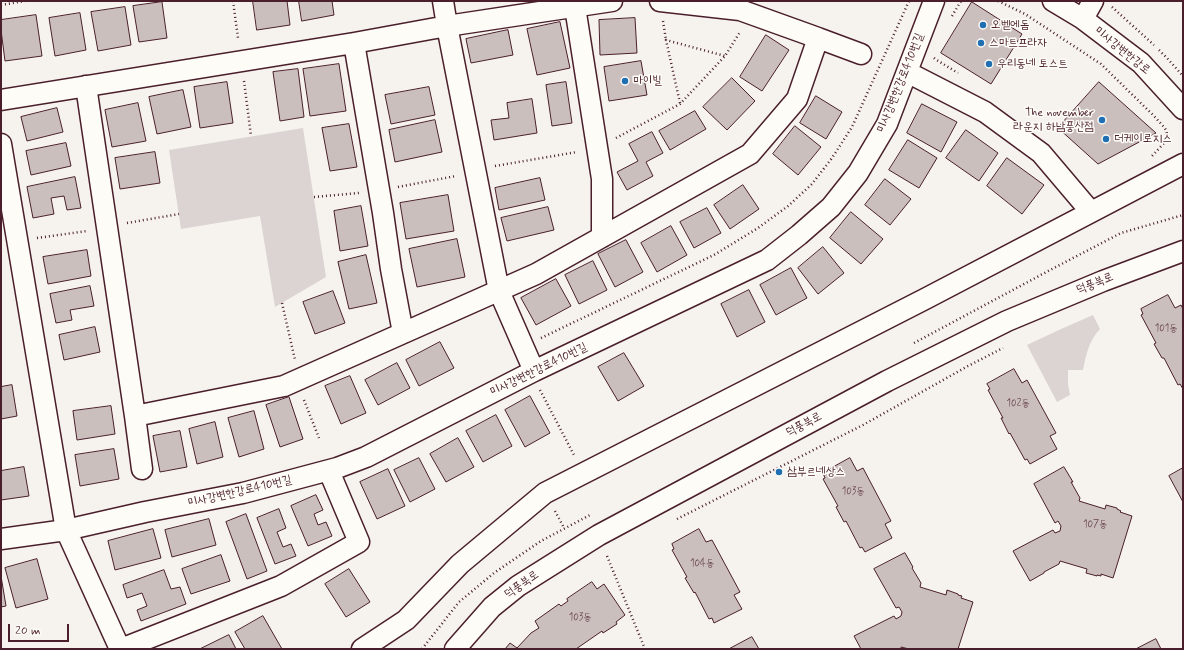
<!DOCTYPE html>
<html>
<head>
<meta charset="utf-8">
<style>
	body { margin:0 }
	#map { position:relative; width:1184px; height:650px; overflow:hidden; background:#f6f3ef; font-family:Mynerve,sans-serif }
	canvas { display:block }
	.frame { position:absolute; inset:0; border:2px solid #4a1f2b; pointer-events:none }
	.scale { position:absolute; left:8px; top:624px; width:61px; height:18px; box-sizing:border-box; border:2px solid #4a1f2b; border-top:0; padding-left:5px; font-size:12px; line-height:14px; white-space:nowrap; color:#4a1f2b; -webkit-text-stroke:3px #fdfcf7; paint-order:stroke }
</style>
</head>
<body>
<div id="map">
<canvas width="1184" height="650"></canvas>
<div class="frame"></div>
<div class="scale">20 m</div>
</div>
<script>
const g = document.querySelector('canvas').getContext('2d');
g.lineJoin = 'round';
function paint(path, color) {
  g.fillStyle = color;
  g.fill(path, 'evenodd');
}
function stroke(path, color, width, dash) {
  g.strokeStyle = color;
  g.lineWidth = width;
  g.lineCap = dash ? 'butt' : 'round';
  g.setLineDash(dash || []);
  g.stroke(path);
}
function label(font, color, halo, rows, align = 'center') {
  g.font = font + ' Mynerve,"Poor Story",sans-serif';
  g.lineWidth = 3;
  g.setLineDash([]);
  g.textBaseline = 'middle';
  g.strokeStyle = halo;
  g.fillStyle = color;
  for (const [text, x, y, turn = 0] of rows) {
    g.save();
    g.translate(x, y);
    g.rotate((+turn || 0) * Math.PI / 180);
    g.textAlign = isNaN(turn) ? turn : align;
    if (halo) g.strokeText(text, 0, 0);
    g.fillText(text, 0, 0);
    g.restore();
  }
}
paint(new Path2D(`
	M303 128 326 277 275 307 260 216 181 229 169 150Z
	M1093 315 1100 329C1089 341 1086 354 1083 370H1068V384L1070 395 1057 402 1027 345 1061 329Z`), '#dcd4d2');
const building = new Path2D(`
	M253 1H287L290 25 257 30Z
	M299 1H332L334 15 302 21Z
	M162 2 167 38 139 42 133 6Z
	M972 2 1022 34 991 84 941 53Z
	M125 7 131 45 98 51 91 12Z
	M80 13 86 50 55 56 49 18Z
	M36 15 42 56 5 61 1 30V20Z
	M635 18 637 53 600 55 599 20Z
	M560 22 570 68 537 75 527 29Z
	M508 30 513 55 471 63 466 39Z
	M766 35 789 50 762 91 740 77Z
	M641 61 647 95 609 101 604 67Z
	M339 64 346 111 310 116 303 69Z
	M298 69 304 117 280 121 273 72Z
	M732 78 755 101 727 130 703 107Z
	M227 82 233 123 200 128 194 87Z
	M566 82 572 123 552 126 546 85Z
	M1099 82 1156 133 1098 164 1058 128Z
	M429 87 435 115 391 124 385 95Z
	M183 90 191 127 157 134 149 97Z
	M816 96 842 112 826 139 800 123Z
	M532 99 537 133 494 140 491 120 509 118 507 103Z
	M138 103 146 141 112 147 105 110Z
	M922 104 957 122 941 152 907 133Z
	M57 108 63 132 27 141 21 117Z
	M695 111 706 129 670 150 659 131Z
	M435 120 442 152 395 162 389 130Z
	M349 124 357 167 330 171 322 128Z
	M795 126 821 147 798 175 773 154Z
	M966 130 998 153 979 181 946 158Z
	M652 132 663 153 646 162 653 176 627 190 617 172 638 161 629 144Z
	M908 140 937 158 919 188 889 170Z
	M66 143 71 166 31 175 26 151Z
	M155 152 160 183 120 189 115 158Z
	M1007 158 1044 185 1022 214 987 186Z
	M75 177 81 208 67 210 64 196 51 198 54 214 33 218 27 187Z
	M540 178 545 200 499 210 495 188Z
	M885 179 911 199 890 225 865 205Z
	M743 185 759 209 730 229 714 205Z
	M448 195 454 231 406 239 400 203Z
	M361 206 368 246 340 251 334 211Z
	M548 207 554 230 507 241 501 218Z
	M707 208 721 233 694 248 680 222Z
	M851 212 883 239 861 264 830 238Z
	M671 226 687 255 657 272 641 243Z
	M457 239 465 277 417 287 409 249Z
	M626 240 643 272 615 287 598 254Z
	M823 247 844 273 818 294 798 268Z
	M87 250 91 276 48 284 43 257Z
	M366 255 377 303 349 309 338 262Z
	M593 261 607 290 579 304 565 275Z
	M791 268 807 298 776 315 760 285Z
	M556 279 571 306 536 325 521 298Z
	M90 286 94 306 70 310 72 320 56 323 50 294Z
	M749 290 765 322 737 337 721 304Z
	M333 291 345 323 315 334 303 302Z
	M1168 295 1175 308 1181 305 1183 309V389L1180 384 1178 385 1164 358H1162L1154 344 1156 343 1141 315 1143 314 1141 309Z
	M95 327 100 352 64 360 59 335Z
	M440 342 454 368 419 386 406 360Z
	M624 353 644 386 618 401 598 367Z
	M397 363 410 388 378 405 365 380Z
	M1014 369 1022 383 1027 380 1056 433 1050 436 1057 449 1030 464 1027 459 1025 460 1010 433 1009 434 1001 418H1003L988 390 990 389 987 384Z
	M350 376 366 413 341 424 325 386Z
	M12 385 17 416 1 419V387Z
	M530 396 550 433 525 447 505 410Z
	M289 397 303 439 280 447 266 405Z
	M111 406 115 434 77 440 73 411Z
	M254 411 264 449 239 457 228 418Z
	M496 415 512 446 483 462 466 431Z
	M215 422 223 457 197 464 189 429Z
	M180 431 187 467 160 472 153 436Z
	M458 438 474 467 446 482 430 454Z
	M114 449 119 479 80 486 75 455Z
	M419 458 435 489 410 502 394 470Z
	M850 458 857 471 863 468 891 521 885 524 892 538 865 552 862 547 860 548 846 521 844 522 836 507 838 506 823 479 825 478 823 473Z
	M24 467 29 496 1 500V471Z
	M1064 467 1073 482H1071L1080 498 1079 501 1105 509 1106 505 1117 508V509L1121 511 1120 512 1132 516 1113 578 1101 574V576L1097 575V576L1086 573 1087 569 1060 561 1059 564 1044 572V573L1030 581 1013 551 1053 530 1055 533 1060 531 1061 526 1058 521 1055 523 1034 484Z
	M1183 468V502L1169 476Z
	M388 469 405 506 377 519 360 482Z
	M316 495 323 510 314 514 318 525 326 522 332 536 308 546 291 506Z
	M279 509 286 528 277 532 283 547 291 544 296 556 275 564 257 518Z
	M246 514 267 571 247 579 226 522Z
	M209 519 216 545 172 557 165 530Z
	M153 529 161 558 115 570 108 541Z
	M699 529 706 542 712 540 740 592 734 595 742 609 714 623 712 618 709 619 695 592 694 593 685 578 687 577 672 550 674 549 672 544Z
	M905 553 913 567 912 568 921 583 920 587 946 595 947 590 958 594V595L962 596 961 598 973 602 958 649H909L901 647V649H861L854 636 894 616 896 619 901 616 902 612 899 607 896 608 874 569Z
	M221 555 230 581 191 594 182 569Z
	M37 559 48 599 16 608 5 568Z
	M349 569 370 602 346 617 325 584Z
	M164 570 171 589 180 587 186 604 141 621 137 610 147 606 142 593 127 598 123 585Z
	M1 576 6 606 1 607Z
	M592 582 597 589 604 584 625 615 616 622 617 624 603 633 602 631 576 649H505L510 643 517 648 531 633 539 628 535 621 559 604 561 606 568 601 567 599Z
	M263 616 282 649H245L235 632Z
	M229 635 236 649H200Z
	M752 637 759 649H729Z
	M1156 639 1161 649H1136Z`);
paint(building, '#cbbfbe');
stroke(building, '#4a1f2b', 1);
const minor = new Path2D(`
	M443 1 447 26 499 291 534 371
	M1053 1 1083 19 1141 63 1183 109
	M575 7 602 179V237
	M1083 19 1093 1
	M818 38 861 54
	M354 43 383 213 391 269 403 333
	M907 72 985 112 1041 153 1091 212
	M86 86 135 416 284 386 536 274 750 154 797 99 818 38 740 10 660 1
	M1 100 354 43 447 26 612 1
	M1 144 66 530 120 649
	M135 416 142 469
	M1 539 66 530 145 512 243 493 337 468 366 457 534 371 767 260 799 235 831 207 858 173 887 124 934 1
	M121 649 281 586 359 542 329 471
	M362 649 406 620 460 564 545 493 925 299 1183 164
	M455 649 492 607 518 586 599 535 887 381 1007 321 1103 281 1183 251`);
stroke(minor, '#4a1f2b', 23);
stroke(new Path2D(`
	M233 1 238 38
	M998 1 1025 14 1101 64 1154 116 1164 127 1166 130 1167 134 1165 142 1152 156
	M1 5 25 1
	M1112 7 1154 45
	M952 16 961 1
	M663 21 666 40
	M1159 50 1167 58 1183 76
	M934 58 935 59 958 73
	M244 81 251 136
	M680 103 666 40 725 56
	M616 138 680 104 725 56 740 32
	M495 166 577 152
	M398 187 456 176
	M314 197 359 193
	M127 223 179 214
	M37 238 87 231
	M282 303 295 360
	M541 338 714 255 758 228 788 206 812 184 832 158 852 127 909 1
	M914 343 1052 269 1121 233 1183 215
	M540 390 574 455
	M304 400 319 438
	M555 511 564 528
	M677 519 863 425 968 366 1003 348
	M607 556 645 649
	M422 649 459 602 494 573 541 541 590 515`), '#4a1f2b', 2.5, [1, 3]);
stroke(minor, '#fdfcf7', 20);
for (const [x, y, r, color] of [
	[983,25,4,"#1f6fb2"],
	[981,43,4,"#1f6fb2"],
	[989,64,4,"#1f6fb2"],
	[625,81,4,"#1f6fb2"],
	[1102,120,4,"#1f6fb2"],
	[1106,139,4,"#1f6fb2"],
	[779,472,4,"#1f6fb2"]
]) {
  const dot = new Path2D();
  dot.arc(x, y, r, 0, 2 * Math.PI);
  g.fillStyle = color;
  g.fill(dot);
  stroke(dot, '#fdfcf7', 1.5);
}
label('10px', '#6a4750', null, [
	["101동",1166,329],
	["102동",1018,404],
	["103동",853,492],
	["107동",1095,525],
	["104동",702,564],
	["103동",580,618]
]);
label('12px', '#4a1f2b', '#fdfcf7', [
	["오벧에돔",991,25],
	["스마트프라자",989,43],
	["우리동네 토스트",997,64],
	["마이빌",633,81],
	["The november",1094,113,"right"],
	["라운지 하남풍산점",1094,127,"right"],
	["더케이로지스",1114,139],
	["삼부르네상스",787,472]
], 'left');
label('12px', '#4a1f2b', '#fdfcf7', [
	["미사강변한강로",1122,51,39],
	["미사강변한강로410번길",901,83,-68],
	["덕풍북로",1095,284,-22],
	["미사강변한강로410번길",539,370,-26],
	["덕풍북로",804,425,-28],
	["미사강변한강로410번길",240,492,-13],
	["덕풍북로",522,585,-35]
]);
</script>
</body>
</html>
